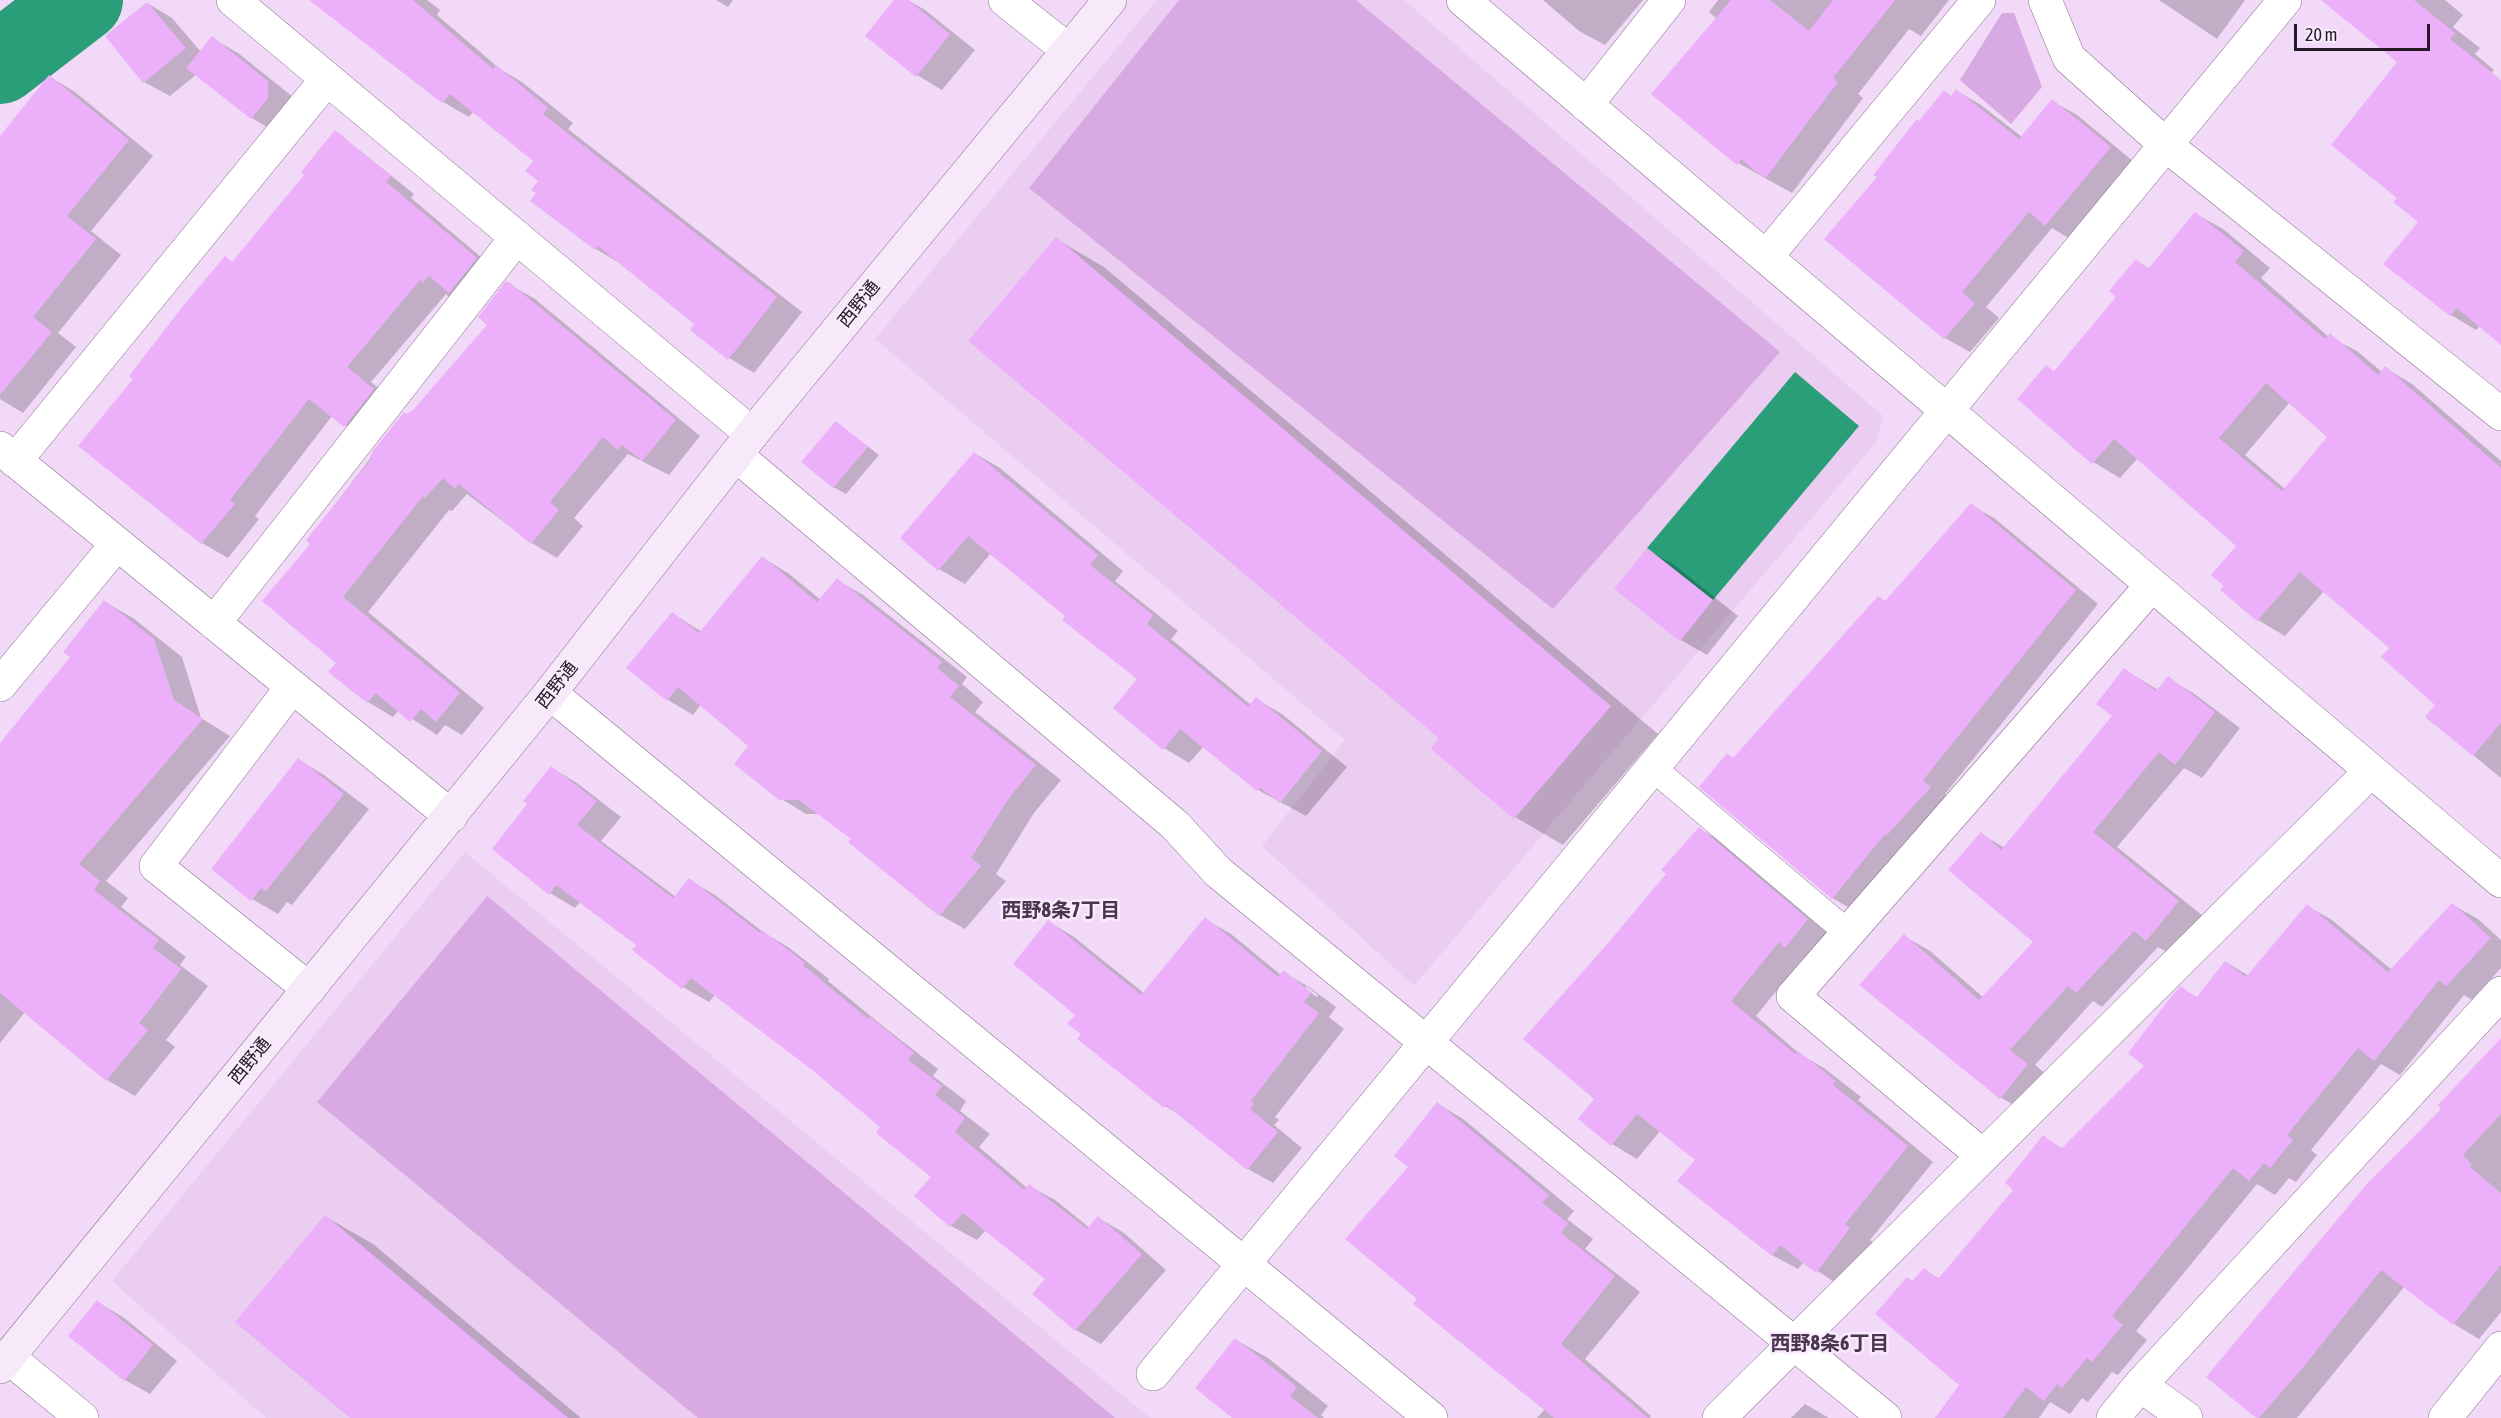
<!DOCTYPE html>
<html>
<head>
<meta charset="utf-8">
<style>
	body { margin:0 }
	#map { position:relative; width:2501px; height:1418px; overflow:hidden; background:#f2d9f8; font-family:"Asap Condensed",sans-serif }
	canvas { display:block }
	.scale { position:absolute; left:2294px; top:24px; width:136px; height:27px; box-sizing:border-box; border:3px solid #221924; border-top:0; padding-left:8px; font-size:18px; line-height:21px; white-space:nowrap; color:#221924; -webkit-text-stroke:4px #f9eafd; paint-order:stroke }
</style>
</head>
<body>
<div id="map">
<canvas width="2501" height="1418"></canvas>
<div class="scale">20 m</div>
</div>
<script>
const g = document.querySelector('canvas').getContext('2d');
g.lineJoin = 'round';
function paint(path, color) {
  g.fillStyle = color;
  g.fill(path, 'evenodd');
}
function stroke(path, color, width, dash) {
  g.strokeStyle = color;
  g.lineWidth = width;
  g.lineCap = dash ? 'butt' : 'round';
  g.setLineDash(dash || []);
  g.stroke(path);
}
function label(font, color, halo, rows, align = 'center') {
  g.font = font + ' "Asap Condensed","Noto Sans JP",sans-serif';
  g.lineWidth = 5;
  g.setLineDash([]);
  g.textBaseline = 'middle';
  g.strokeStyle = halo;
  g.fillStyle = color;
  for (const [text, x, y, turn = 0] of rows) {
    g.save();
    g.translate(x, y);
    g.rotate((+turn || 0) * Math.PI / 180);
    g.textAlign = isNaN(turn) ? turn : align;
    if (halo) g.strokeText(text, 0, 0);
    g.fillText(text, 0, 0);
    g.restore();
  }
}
paint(new Path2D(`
	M1157 0H1404L1883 416 1877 441 1414 986 1262 846 1345 740 875 339Z
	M465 852 1150 1418H266L112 1281Z`), '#ebcdf2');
paint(new Path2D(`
	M1179 0H1356L1780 352 1553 609 1029 188Z
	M2002 13H2014L2042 87 2011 124 1960 80Z
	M487 896 1115 1418H698L317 1102Z`), '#d8a9e3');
paint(new Path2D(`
	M1795 372 1859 426 1713 600 1647 548Z`), '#299e78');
paint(new Path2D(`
	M317 0H427L440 10 437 15 500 69 522 82 573 123 568 129 802 312 754 373 729 358 696 323 621 264 596 249 533 201 538 193 540 180 535 161 474 111 469 117 443 102 315 3Z
	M716 0H733L728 7Z
	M896 0H908L925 10 975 50 942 90 917 75Z
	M1543 0H1643L1605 45 1579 31Z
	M1718 0H1949L1921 36 1909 29 1858 94 1863 98 1792 193 1738 163 1717 19 1709 12Z
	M2159 0H2245L2217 39Z
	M2354 0H2445L2463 15 2453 27 2480 48 2475 54 2494 70 2487 78 2501 89V343L2480 326 2476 330 2451 315 2385 264 2420 222 2399 198V62Z
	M147 3 172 18 201 52 212 38 238 53 293 97 277 133 252 118 197 74 170 96 144 82Z
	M50 77 75 92 153 156 91 231 121 255 58 333 76 347 23 413 0 399V138Z
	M1957 91 1981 105 2022 137 2052 101 2077 115 2134 162 2070 239 2052 228 1986 307 1999 318 1970 352 1945 338 1826 239 1879 177 1920 122Z
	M358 149 414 194 411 198 501 274 449 297 446 294 371 382 399 404 370 441 332 416 255 516 259 519 228 558 202 543 233 263Z
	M2196 214 2223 229 2270 268 2261 278 2329 337 2357 351 2382 372 2385 368 2412 384 2501 461V778L2427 717 2437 705 2391 648 2324 591 2285 636 2258 620 2223 590 2238 546 2138 458 2120 478 2093 462 2055 372 2118 297 2136 261 2150 269ZM2290 402 2330 437 2285 489 2245 455Z
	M1056 239 1104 267 1658 734 1563 845 1515 817 1433 749 1441 738Z
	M509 284 535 299 700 436 669 475 628 454 574 518 583 526 557 558 532 543 467 494 452 511 449 510 368 612 484 708 462 735 445 725 437 735 399 710 393 717 368 702 338 662 313 543 308 540 404 414 407 416 413 412 489 324Z
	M837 423 879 455 846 494 833 487Z
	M974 453 1000 468 1123 571 1115 581 1178 631 1171 639 1251 705 1256 699 1282 714 1347 767 1306 816 1258 790 1204 746 1189 763 1164 748 1139 679 991 553 965 584 939 569Z
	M1971 505 1994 518 2098 604 1945 794 1953 801 1855 911 1832 898 1727 755 1735 759 1886 602Z
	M1647 550 1673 564 1738 616 1707 655 1681 640 1616 589Z
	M763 558 788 573 821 600 837 580 863 595 967 677 962 684 983 702 975 712 1061 780 1034 813 996 874 1006 881 965 929 940 915 853 838 820 814H806L780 798 750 746 701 704 693 715 668 700 672 613 702 632Z
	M105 602 133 618 182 657 201 718 230 736 106 881 128 898 121 907 186 957 180 965 208 986 166 1040 175 1047 135 1096 107 1080 25 1012 0 1043V745L73 657Z
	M2125 670 2158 690 2168 678 2193 693 2240 728 2202 778 2184 768 2117 847 2203 916 2172 955 2158 947 2102 1007 2093 1001 2035 1065 2053 1080 2026 1112 2000 1097 1904 936 1930 951 1984 998 2035 942 1981 834 2005 848 2114 716Z
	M299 760 324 775 369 809 292 905 287 902 278 914 252 899Z
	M552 768 577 783 621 817 601 841 676 897 689 880 715 895 763 932 788 947 829 979 828 981 884 1027 938 1069 933 1076 966 1101 960 1111 990 1134 979 1147 1027 1188 1029 1186 1055 1200 1090 1228 1099 1218 1124 1233 1166 1270 1101 1344 1076 1330 1047 1278 986 1230 977 1240 951 1226 916 1196 933 1176 882 1127 768 1033 715 995 709 1002 683 987 638 945 580 902 575 908 550 893 529 804Z
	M1700 829 1725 844 1833 935 1812 961 1804 957 1756 1016 1801 1055 1824 1068 1861 1097 1858 1100 1933 1162 1870 1240 1875 1244 1842 1287 1804 1262 1798 1269 1772 1255 1697 1160 1660 1131 1637 1159 1612 1144 1596 1099 1668 874Z
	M2453 905 2478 919 2501 940V968L2472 1000 2464 995 2400 1075 2381 1064 2311 1150 2317 1155 2296 1182 2289 1178 2275 1195 2257 1184 2136 1331 2147 1340 2118 1375 2112 1372 2088 1402 2082 1398 2070 1414 2050 1402 2039 1418H1958L1961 1385 1914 1282 1924 1270 1940 1279 2016 1190 2043 1137 2063 1149 2147 1065 2181 988 2198 998 2226 962 2249 976 2307 906 2332 920 2392 970Z
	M1205 919 1231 934 1281 975 1283 972 1309 987 1336 1007 1329 1017 1344 1029 1275 1117 1279 1120 1274 1125 1302 1148 1273 1183 1248 1169 1185 1118 1165 1106 1083 1034 1049 922 1074 937 1145 994ZM1306 986 1318 995 1317 997 1306 989Z
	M2501 1047V1312L2479 1339 2454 1324 2405 1286 2297 1418H2258L2443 1109Z
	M1438 1104 1463 1119 1574 1211 1567 1219 1593 1239 1585 1249 1640 1292 1585 1359 1651 1416 1650 1418H1537L1545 1409 1419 1299 1410 1167Z
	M326 1217 373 1244 581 1418H353Z
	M97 1302 123 1317 177 1361 150 1394 125 1380Z
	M1236 1340 1268 1358 1328 1406 1321 1415 1324 1418H1234Z
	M1805 1404 1829 1418H1791Z`), '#0003');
stroke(new Path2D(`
	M0 63 82 0`), '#299e78', 82);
paint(new Path2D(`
	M309 0H413L493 69 496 65 548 108 543 114 777 297 728 360 690 330 694 324 598 246 595 250 530 201 536 193 531 190 538 181 525 171 533 161 450 94 442 103Z
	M894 0H908L950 34 916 77 865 36Z
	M1731 0H1770L1809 31 1833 0H1895L1833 78 1838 82 1765 179 1741 159 1737 165 1651 94Z
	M2321 0H2414L2455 33 2450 39 2501 80V345L2457 308 2450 316 2383 264 2418 222 2393 202 2397 198 2331 145 2397 62Z
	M147 2 186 48 143 83 105 36Z
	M212 36 268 81V98L251 119 186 68Z
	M49 75 129 140 67 216 96 239 33 317 52 332 0 395V136Z
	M1956 89 2019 139 2052 99 2111 147 2045 226 2029 212 1962 292 1975 303 1944 339 1824 239 1877 177 1873 175 1917 119 1919 121 1944 90 1951 96Z
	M335 130 391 176 386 182 477 258 449 293 429 276 423 283 420 280 347 367 374 389 344 427 309 399 230 500 235 504 201 544 78 446 133 379 129 376 183 306 225 256 232 262 304 175 301 172Z
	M2195 212 2244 251 2235 262 2325 339 2330 333 2378 375 2385 366 2501 468V723L2473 756 2425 717 2435 705 2381 657 2389 648 2300 572 2257 621 2220 590 2224 586 2211 575 2236 546 2114 439 2092 464 2017 399 2046 365 2054 371 2116 297 2109 291 2136 259 2148 269ZM2266 383 2327 437 2282 491 2219 438Z
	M1056 237 1611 706 1514 819 1431 749 1439 738 968 341Z
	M505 282H509L676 420 642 461 622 445 618 450 603 437 550 502 559 510 531 544 459 484 455 489 443 478 425 498 423 496 343 597 460 693 436 722 421 709 410 722 376 693 367 703 328 672 336 663 262 601 310 544 306 540 372 458 370 457 373 451 404 412 406 414 412 411 487 325 478 317Z
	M836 421 868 447 833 488 801 462Z
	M974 452 1098 555 1090 565 1153 615 1147 624 1248 707 1256 697 1322 751 1280 803 1261 788 1257 791 1180 729 1163 750 1113 708 1137 679 1062 620 1065 616 968 536 938 571 900 538Z
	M1971 503 2076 590 1923 780 1931 787 1887 835 1885 834 1832 899 1699 787 1727 753 1733 758 1878 596 1885 601Z
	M1647 548 1713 600 1680 641 1614 589Z
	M762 556 817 602 837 578 942 662 937 668 959 686 950 697 1036 765 1009 798 971 858 981 866 939 916 848 842 851 839 799 800H779L734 764 748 746 678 687 667 701 626 668 672 612 699 633Z
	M104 600 154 639 174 700 203 719 79 864 100 881 94 890 159 940 153 948 181 969 139 1023 148 1030 106 1081 0 993V743L70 657 63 652Z
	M2124 668 2156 691 2168 676 2215 712 2175 765 2159 752 2093 832 2179 901 2146 941 2134 931 2076 993 2068 986 2010 1050 2028 1064 2000 1099 1859 985 1904 934 1979 1000 2033 942 1948 870 1981 832 2001 850 2112 716 2096 704Z
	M298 758 344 794 266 891 261 888 251 901 211 869Z
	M551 766 597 801 577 825 673 898 689 878 760 933 762 930 805 963 803 965 868 1019 870 1017 914 1053 908 1060 942 1086 935 1095 965 1118 955 1132 1024 1190 1029 1184 1087 1229 1098 1216 1142 1254 1075 1331 1032 1294 1045 1279 963 1213 950 1227 914 1196 931 1177 876 1133 880 1127 811 1069 691 978 682 989 632 950 636 945 556 885 549 895 492 849 527 804 523 801Z
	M1699 827 1808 919 1785 948 1779 942 1731 1001 1795 1054 1798 1051 1836 1081 1833 1085 1908 1146 1845 1224 1850 1228 1816 1273 1780 1245 1772 1256 1677 1181 1695 1160 1637 1114 1611 1146 1578 1119 1594 1099 1523 1039 1609 942 1666 874 1661 870Z
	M2452 903 2491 938 2446 986 2439 980 2374 1061 2358 1048 2287 1135 2293 1140 2270 1168 2264 1163 2249 1181 2233 1168 2112 1316 2123 1325 2092 1362 2087 1358 2062 1388 2057 1384 2044 1401 2026 1387 2003 1418H1935L1959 1385 1875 1314 1907 1277 1912 1281 1924 1268 1938 1279 2013 1190 2005 1183 2043 1135 2061 1149 2144 1066 2128 1053 2174 993 2181 986 2196 998 2225 961 2246 977 2307 904 2388 972Z
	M1205 917 1278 977 1283 970 1311 992 1304 1002 1319 1013 1251 1101 1254 1104 1250 1109 1278 1132 1247 1170 1166 1105 1164 1108 1077 1039 1081 1034 1067 1024 1075 1015 1013 964 1048 920 1141 995Z
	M2501 1038V1114L2463 1155 2472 1165 2470 1167 2501 1193V1265L2453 1325 2381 1270 2305 1365 2259 1418H2256L2206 1377 2366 1185 2441 1109 2438 1105Z
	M1437 1102 1549 1195 1542 1203 1568 1223 1561 1233 1615 1276 1561 1344 1648 1418H1554L1413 1304 1417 1299 1345 1239 1408 1167 1394 1156Z
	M325 1215 568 1418H350L235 1322Z
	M97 1300 153 1345 124 1381 68 1336Z
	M1235 1338 1297 1387 1290 1396 1318 1418H1232L1195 1388Z`), '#ebb0f9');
const lane = new Path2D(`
	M1654 769 1848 933`);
const street = new Path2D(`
	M233 0 752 434
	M1005 0 1068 50
	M1463 0 2501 881
	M2045 0 2069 58 2166 145 2501 414
	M1586 105 1669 0
	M1766 257 1979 0
	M0 448 451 816
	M736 455 1175 825 1218 872 1885 1418
	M15 461 327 79
	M214 623 517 237
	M0 685 117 544
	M292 687 156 866 309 989
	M550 693 1431 1418
	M1983 1156 1793 996 2152 585
	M8 1357 82 1418
	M1153 1374 2285 0
	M2140 1385 2186 1418
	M1719 1418 2371 771
	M2113 1418 2140 1385 2501 993
	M2445 1418 2501 1348`);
const secondary = new Path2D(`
	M0 1367 550 693 752 434 1110 0`);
stroke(lane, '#86708c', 27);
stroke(street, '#86708c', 34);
stroke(secondary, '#86708c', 34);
stroke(lane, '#fff', 26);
stroke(street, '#fff', 33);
stroke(secondary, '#f7e8fa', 33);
label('18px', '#221924', '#f9eafd', [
	["西野通",859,304,-51],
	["西野通",557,685,-52],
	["西野通",250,1061,-51]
]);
label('bold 20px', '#49354d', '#f9eafd', [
	["西野8条7丁目",1061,911],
	["西野8条6丁目",1830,1344]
]);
</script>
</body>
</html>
